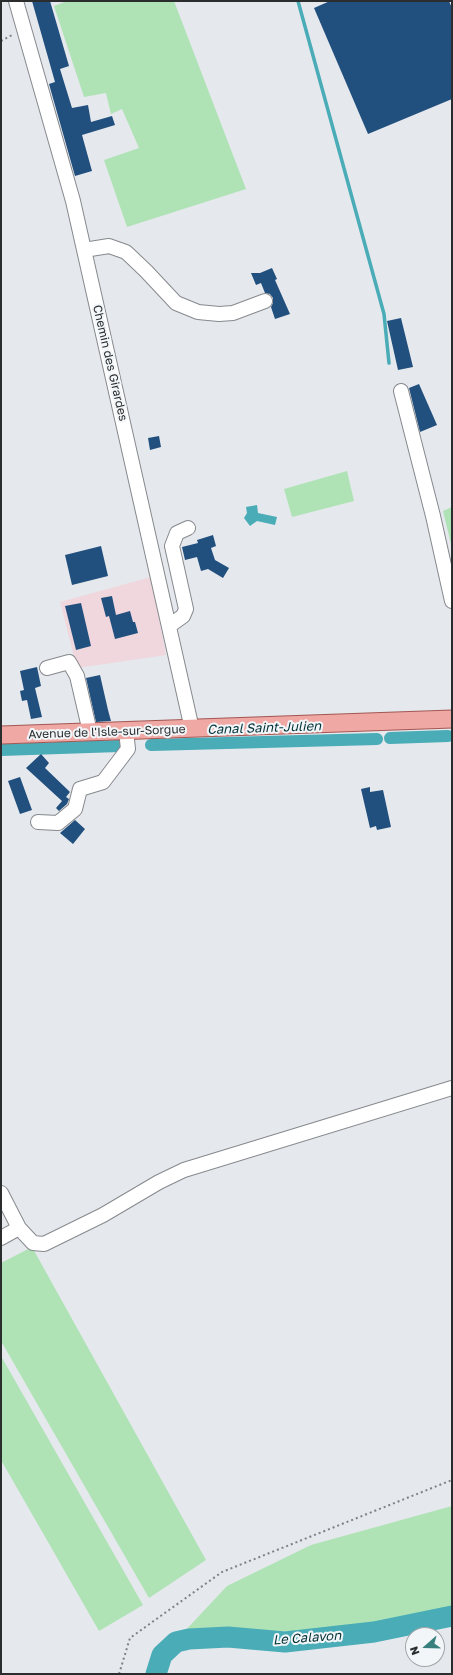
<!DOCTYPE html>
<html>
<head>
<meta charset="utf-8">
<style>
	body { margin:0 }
	#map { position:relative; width:453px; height:1675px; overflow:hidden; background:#e5e8ec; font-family:"Golos Text",sans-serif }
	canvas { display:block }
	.frame { position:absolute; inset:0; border:2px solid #2b2c2d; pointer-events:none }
	.north { position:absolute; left:405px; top:1627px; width:40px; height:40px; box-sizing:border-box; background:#f2f6f9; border:1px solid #a2a5a7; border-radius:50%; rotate:250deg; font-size:11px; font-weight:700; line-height:16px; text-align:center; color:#2b2c2d }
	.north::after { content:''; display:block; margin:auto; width:14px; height:18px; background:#38807e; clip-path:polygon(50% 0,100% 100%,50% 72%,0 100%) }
</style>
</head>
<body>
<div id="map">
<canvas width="453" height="1675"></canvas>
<div class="frame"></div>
<div class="north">N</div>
</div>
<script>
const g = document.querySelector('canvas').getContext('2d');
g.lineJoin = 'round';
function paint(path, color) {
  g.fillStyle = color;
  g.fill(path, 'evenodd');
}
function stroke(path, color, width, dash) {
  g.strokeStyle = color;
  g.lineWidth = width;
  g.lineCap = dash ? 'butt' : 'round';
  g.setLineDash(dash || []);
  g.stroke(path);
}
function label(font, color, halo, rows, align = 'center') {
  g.font = font + ' "Golos Text",sans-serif';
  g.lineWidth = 4;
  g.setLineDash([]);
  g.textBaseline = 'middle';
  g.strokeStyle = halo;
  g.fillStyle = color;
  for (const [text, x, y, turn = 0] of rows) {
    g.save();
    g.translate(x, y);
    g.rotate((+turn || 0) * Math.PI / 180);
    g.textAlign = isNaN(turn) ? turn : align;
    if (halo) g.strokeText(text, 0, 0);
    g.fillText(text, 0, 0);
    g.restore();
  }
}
paint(new Path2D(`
	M151 577 166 655 77 668 60 602Z`), '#f0d6dd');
paint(new Path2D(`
	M67 1H174L246 189 127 227 104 160 139 148 122 109 111 114 106 93 84 97 54 6Z
	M347 471 354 501 292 517 284 489Z
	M452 507V548L443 511Z
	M32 1247 206 1560 149 1598 1 1341V1263Z
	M1 1356 143 1605 99 1631 1 1460Z
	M452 1506V1609L385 1624 315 1631 184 1632 227 1586 311 1545Z`), '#afe3b6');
paint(new Path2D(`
	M257 505 258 513 277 517 275 525 257 521 250 526 244 518 247 513 246 507Z`), '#49acb7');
stroke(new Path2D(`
	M298 1 384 314 389 363`), '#49acb7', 3.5);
stroke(new Path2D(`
	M390 738 448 736
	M151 745 377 739
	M1 750 119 746`), '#49acb7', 12);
stroke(new Path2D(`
	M156 1674 162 1655 176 1642 189 1639 228 1637 285 1642 374 1632 452 1616`), '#49acb7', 21);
paint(new Path2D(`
	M32 1H50L69 66 60 69 72 108 88 105 91 122 112 116 115 125 82 135 92 171 75 176 49 84 55 82Z
	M330 1H449L452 8V99L368 134 314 8Z
	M272 268 277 279 275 280 290 314 275 319 271 307 273 303V298L270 294 265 293 261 283 256 285 251 273H260Z
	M401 318 413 367 398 370 387 321Z
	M419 384 437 425 420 432 409 388Z
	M159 436 161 447 150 450 148 438Z
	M213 535 216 546 211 548 215 560 229 568 223 578 208 569 201 571 197 557 185 560 182 547 198 543 197 540Z
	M101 546 108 576 72 585 65 555Z
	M112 596 116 615 130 611 133 622H135L138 633 115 639 109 616 106 617 101 598Z
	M81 603 91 646 76 650 65 606Z
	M37 667 41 686 35 688 42 717 31 719 27 700 22 701 20 691 24 690 20 671Z
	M100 675 108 710 111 721 96 722 86 678Z
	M41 754 49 763 45 768 70 792 66 797 69 799 67 804 59 811 56 808 62 801 26 768Z
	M20 777 32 810 20 814 8 781Z
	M370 787V792L383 790 391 827 377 830 376 826 370 828 361 789Z
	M75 820 85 829 73 844 60 833Z`), '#214f7e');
const minor = new Path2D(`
	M16 1 73 201 192 729
	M84 250 109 246 126 252 146 271 176 303 198 312 219 314 233 313 265 301
	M401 391 433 516 452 601
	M169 626 183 616 186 609 172 546 177 533 188 528
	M47 668 69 662 77 676 90 732
	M38 822 58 823 75 809 80 789 103 782 128 749 126 731
	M1 1193 19 1228
	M1 1238 19 1228 33 1243 44 1244 103 1215 159 1182 184 1170 452 1088`);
const major = new Path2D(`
	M1 735 452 719`);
stroke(minor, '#86898d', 16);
stroke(major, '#a35753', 19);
stroke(new Path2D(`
	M1 41 12 35
	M119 1674 130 1638 222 1572 452 1480`), '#7f8183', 2, [2, 3]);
stroke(minor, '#fff', 14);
stroke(major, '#efa8a4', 17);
label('12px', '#2b2c2d', '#f2f6f9', [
	["Chemin des Girardes",110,363,77],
	["Avenue de l'Isle-sur-Sorgue",107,732,-2]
]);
label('italic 13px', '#003136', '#f2f6f9', [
	["Canal Saint-Julien",264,728,-2],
	["Le Calavon",307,1638,-4]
]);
</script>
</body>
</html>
